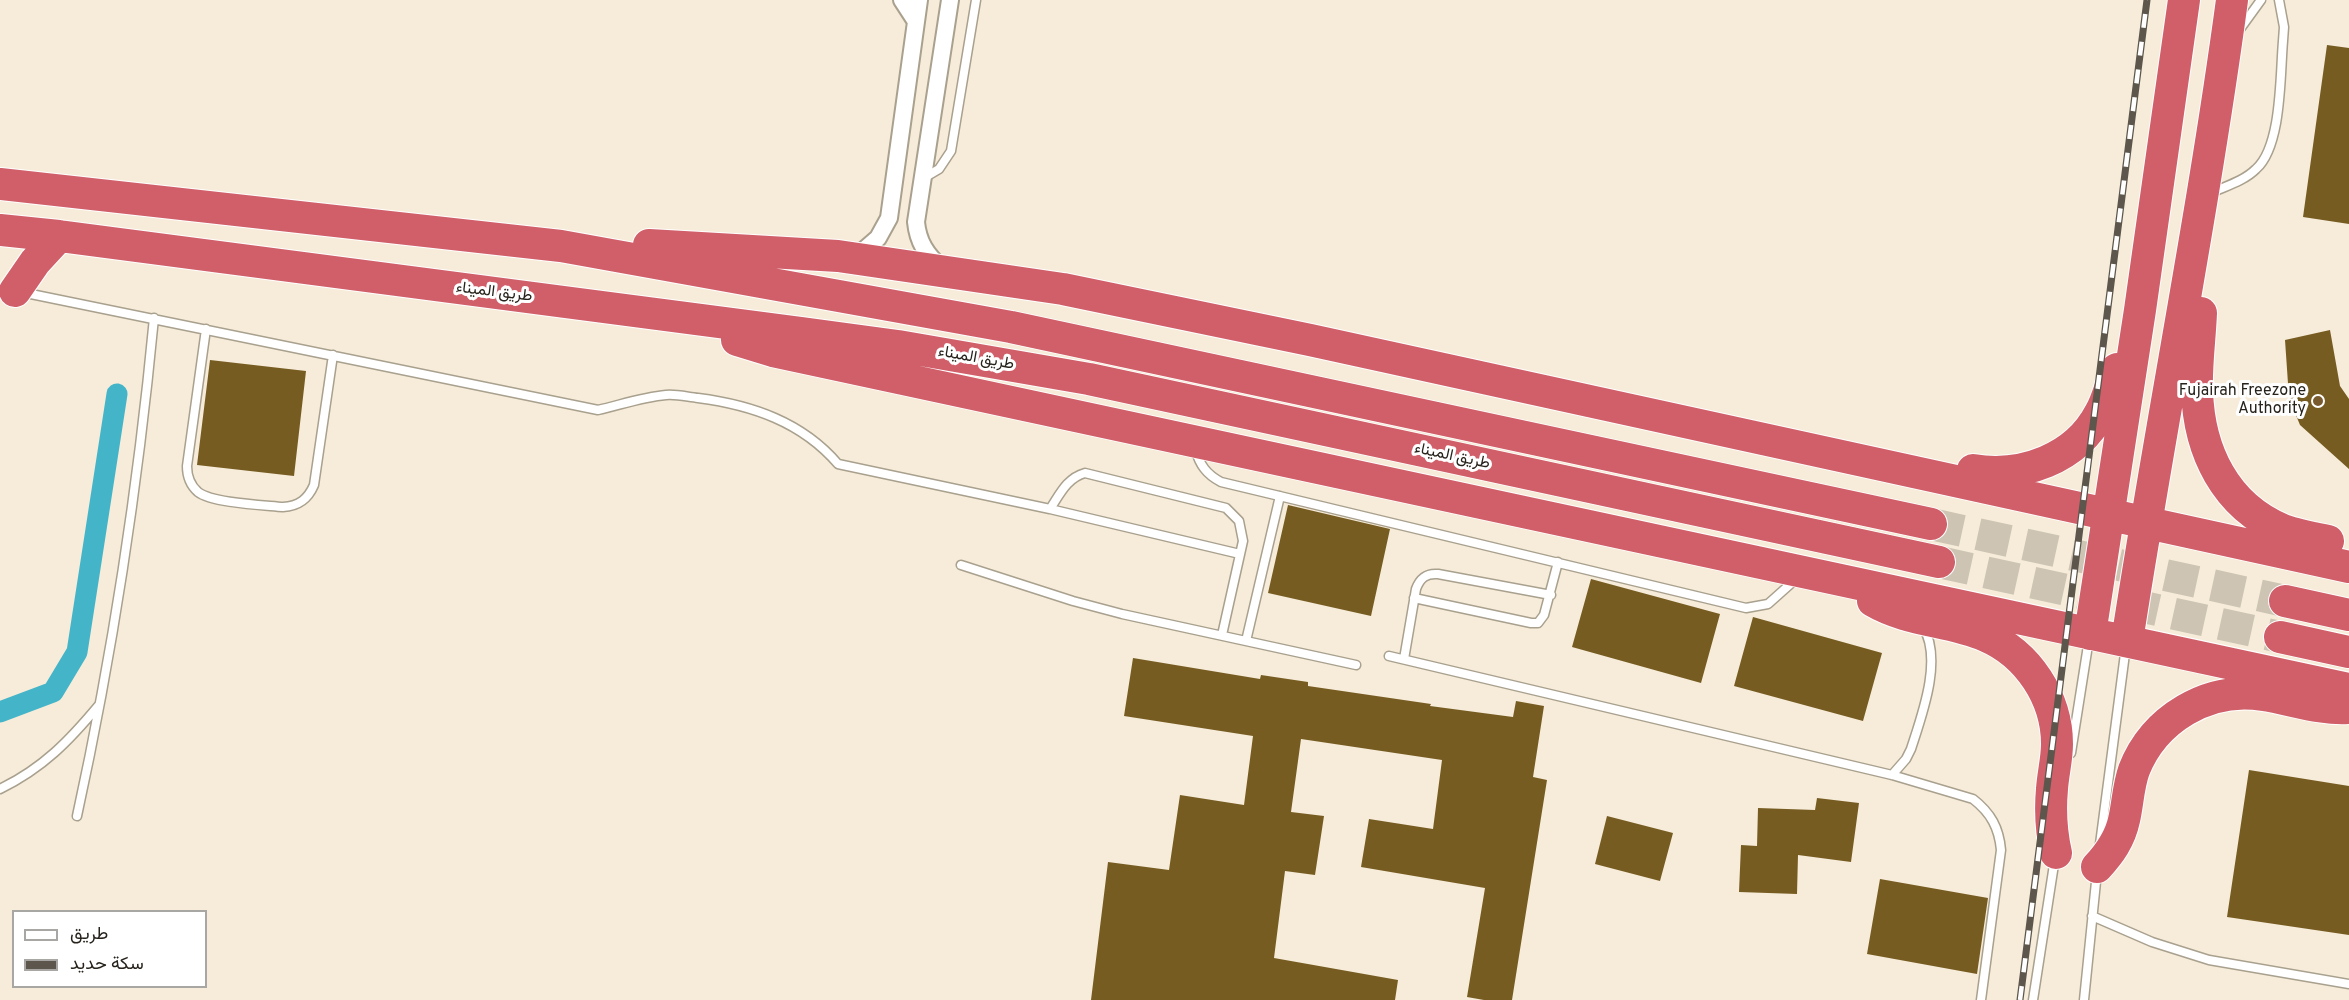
<!DOCTYPE html>
<html>
<head>
<meta charset="utf-8">
<style>
	body { margin:0 }
	#map { position:relative; width:2349px; height:1000px; overflow:hidden; background:#f6ecd9; font-family:Overpass,Vazirmatn,sans-serif }
	canvas { display:block }
	.legend { position:absolute; left:12px; top:910px; width:195px; height:78px; box-sizing:border-box; background:#fff; border:2px solid #a9a7a4; margin:0; padding:8px 10px; list-style:none; font-size:18px; color:#27231c }
	.legend li { display:flex; align-items:center; gap:12px; height:30px }
	.legend b { width:30px; border:2px solid #a9a7a4 }
</style>
</head>
<body>
<div id="map">
<canvas width="2349" height="1000"></canvas>
<ul class="legend">
<li><b style="height:8px;background:#fff"></b>طريق</li>
<li><b style="height:8px;background:#5c564c"></b>سكة حديد</li>
</ul>
</div>
<script>
const g = document.querySelector('canvas').getContext('2d');
g.lineJoin = 'round';
function stroke(path, color, width, dash) {
  g.strokeStyle = color;
  g.lineWidth = width;
  g.lineCap = dash ? 'butt' : 'round';
  g.setLineDash(dash || []);
  g.stroke(path);
}
function paint(path, color) {
  g.fillStyle = color;
  g.fill(path, 'evenodd');
}
function label(font, color, halo, rows, align = 'center') {
  g.font = font + ' Overpass,Vazirmatn,sans-serif';
  g.lineWidth = 6;
  g.setLineDash([]);
  g.textBaseline = 'middle';
  g.strokeStyle = halo;
  g.fillStyle = color;
  for (const [text, x, y, turn = 0] of rows) {
    g.save();
    g.translate(x, y);
    g.rotate((+turn || 0) * Math.PI / 180);
    g.textAlign = isNaN(turn) ? turn : align;
    if (halo) g.strokeText(text, 0, 0);
    g.fillText(text, 0, 0);
    g.restore();
  }
}
stroke(new Path2D(`
	M0 712 53 692 77 652 117 394`), '#44b4c9', 21);
paint(new Path2D(`
	M2327 45 2349 48V224L2303 217Z
	M2330 330 2340 386 2349 399V469L2300 425 2289 398 2285 340Z
	M210 360 306 371 294 476 197 465Z
	M1288 505 1390 529 1371 616 1268 593Z
	M1591 579 1720 614 1701 683 1572 647Z
	M1753 617 1882 653 1863 721 1734 686Z
	M1133 658 1260 679 1261 675 1308 682V686L1431 704 1430 706 1513 717 1516 701 1544 706 1533 777 1547 780 1512 1000H1484L1467 997 1485 888 1361 867 1369 819 1433 829 1442 760 1301 739 1291 812 1324 816 1315 875 1285 871 1274 958 1398 980 1395 1000H1091L1108 862 1169 870 1180 795 1244 805 1253 736 1124 716Z
	M2249 770 2349 786V935L2227 917Z
	M1817 798 1859 803 1851 862 1798 855 1797 894 1739 892 1741 845 1757 846 1758 808 1815 810Z
	M1607 816 1673 833 1660 881 1595 864Z
	M1880 879 1988 898 1977 974 1867 954Z`), '#775c22');
stroke(new Path2D(`
	M1931 524 2285 601
	M1939 562 2280 637`), '#cdc4b3', 32, [32, 16]);
const lane = new Path2D(`
	M2240 29 2261 0
	M922 179 939 169 951 151 976 0
	M2211 193C2226 186 2244 181 2256 169 2282 146 2280 75 2283 41L2284 27 2279 0
	M21 292 598 410C620 405 643 397 666 395 676 394 688 397 698 398 752 405 802 422 838 464L1050 509 1240 554
	M206 329 187 466C187 476 190 485 198 492 212 503 263 505 283 507 299 506 308 499 314 485L333 355
	M1195 449C1200 465 1206 474 1221 482L1746 608 1768 604 1796 579
	M1050 509C1060 494 1067 478 1085 473L1226 508 1239 521 1243 541 1222 635
	M961 565 1073 601 1122 614 1356 665
	M1414 598 1531 623H1538L1544 615 1558 562
	M1246 641 1280 496
	M1389 656 1892 775 1973 799C1991 813 1999 828 2001 850L1981 1000
	M1404 659 1416 589C1420 578 1426 573 1438 574L1551 595
	M2071 753 2089 639
	M1892 775 1906 759 1911 749C1922 715 1943 659 1923 627
	M0 789C43 768 69 741 99 705
	M77 816C113 651 138 486 154 318
	M2100 844 2126 646
	M2092 916 2152 942 2209 960 2349 984
	M2033 1000 2055 858
	M2084 1000 2097 872`);
const street = new Path2D(`
	M902 0 915 20
	M855 258 878 238 889 218 919 0
	M941 268C926 254 918 242 916 222L950 0`);
const highway = new Path2D(`
	M0 184 561 246 1011 327 1931 524
	M0 230 59 236 802 333 898 346 1089 379 1939 562
	M649 245 838 256 1063 289 1310 340 2349 567
	M15 291 35 262 59 236
	M2201 313C2200 339 2196 365 2197 391 2199 451 2225 506 2283 530 2297 535 2313 538 2328 541
	M737 340 773 351 2349 689
	M1973 470C2022 478 2076 459 2100 413 2108 399 2111 383 2117 369
	M1873 601C1909 622 1949 620 1986 636 2028 654 2057 698 2057 744 2057 759 2053 774 2052 789 2050 811 2051 831 2056 853
	M2285 601 2349 615
	M2090 634 2140 310 2184 0
	M2280 637 2349 652
	M2127 641C2160 427 2203 215 2232 0
	M2097 867C2110 853 2120 839 2124 820 2128 803 2128 787 2134 770 2154 719 2208 686 2263 695 2291 699 2320 710 2349 708`);
stroke(lane, '#a9a08e', 11);
stroke(street, '#a9a08e', 20);
stroke(highway, '#fff', 34);
stroke(lane, '#fff', 8);
stroke(street, '#fff', 16);
stroke(highway, '#d15f6a', 32);
const rail = new Path2D(`
	M2020 1000 2147 0`);
stroke(rail, '#5c564c', 7);
stroke(rail, '#fff', 4.5, [14]);
for (const [x, y, r, color] of [
	[2318,401,6,"#785a2e"]
]) {
  const dot = new Path2D();
  dot.arc(x, y, r, 0, 2 * Math.PI);
  g.fillStyle = color;
  g.fill(dot);
  stroke(dot, '#fff', 2);
}
label('16px', '#27231c', '#fff', [
	["طريق الميناء",494,293,7],
	["طريق الميناء",976,359,10],
	["طريق الميناء",1452,457,12]
]);
label('16px', '#27231c', '#fff', [
	["Fujairah Freezone",2306,392],
	["Authority",2306,410]
], 'right');
</script>
</body>
</html>
